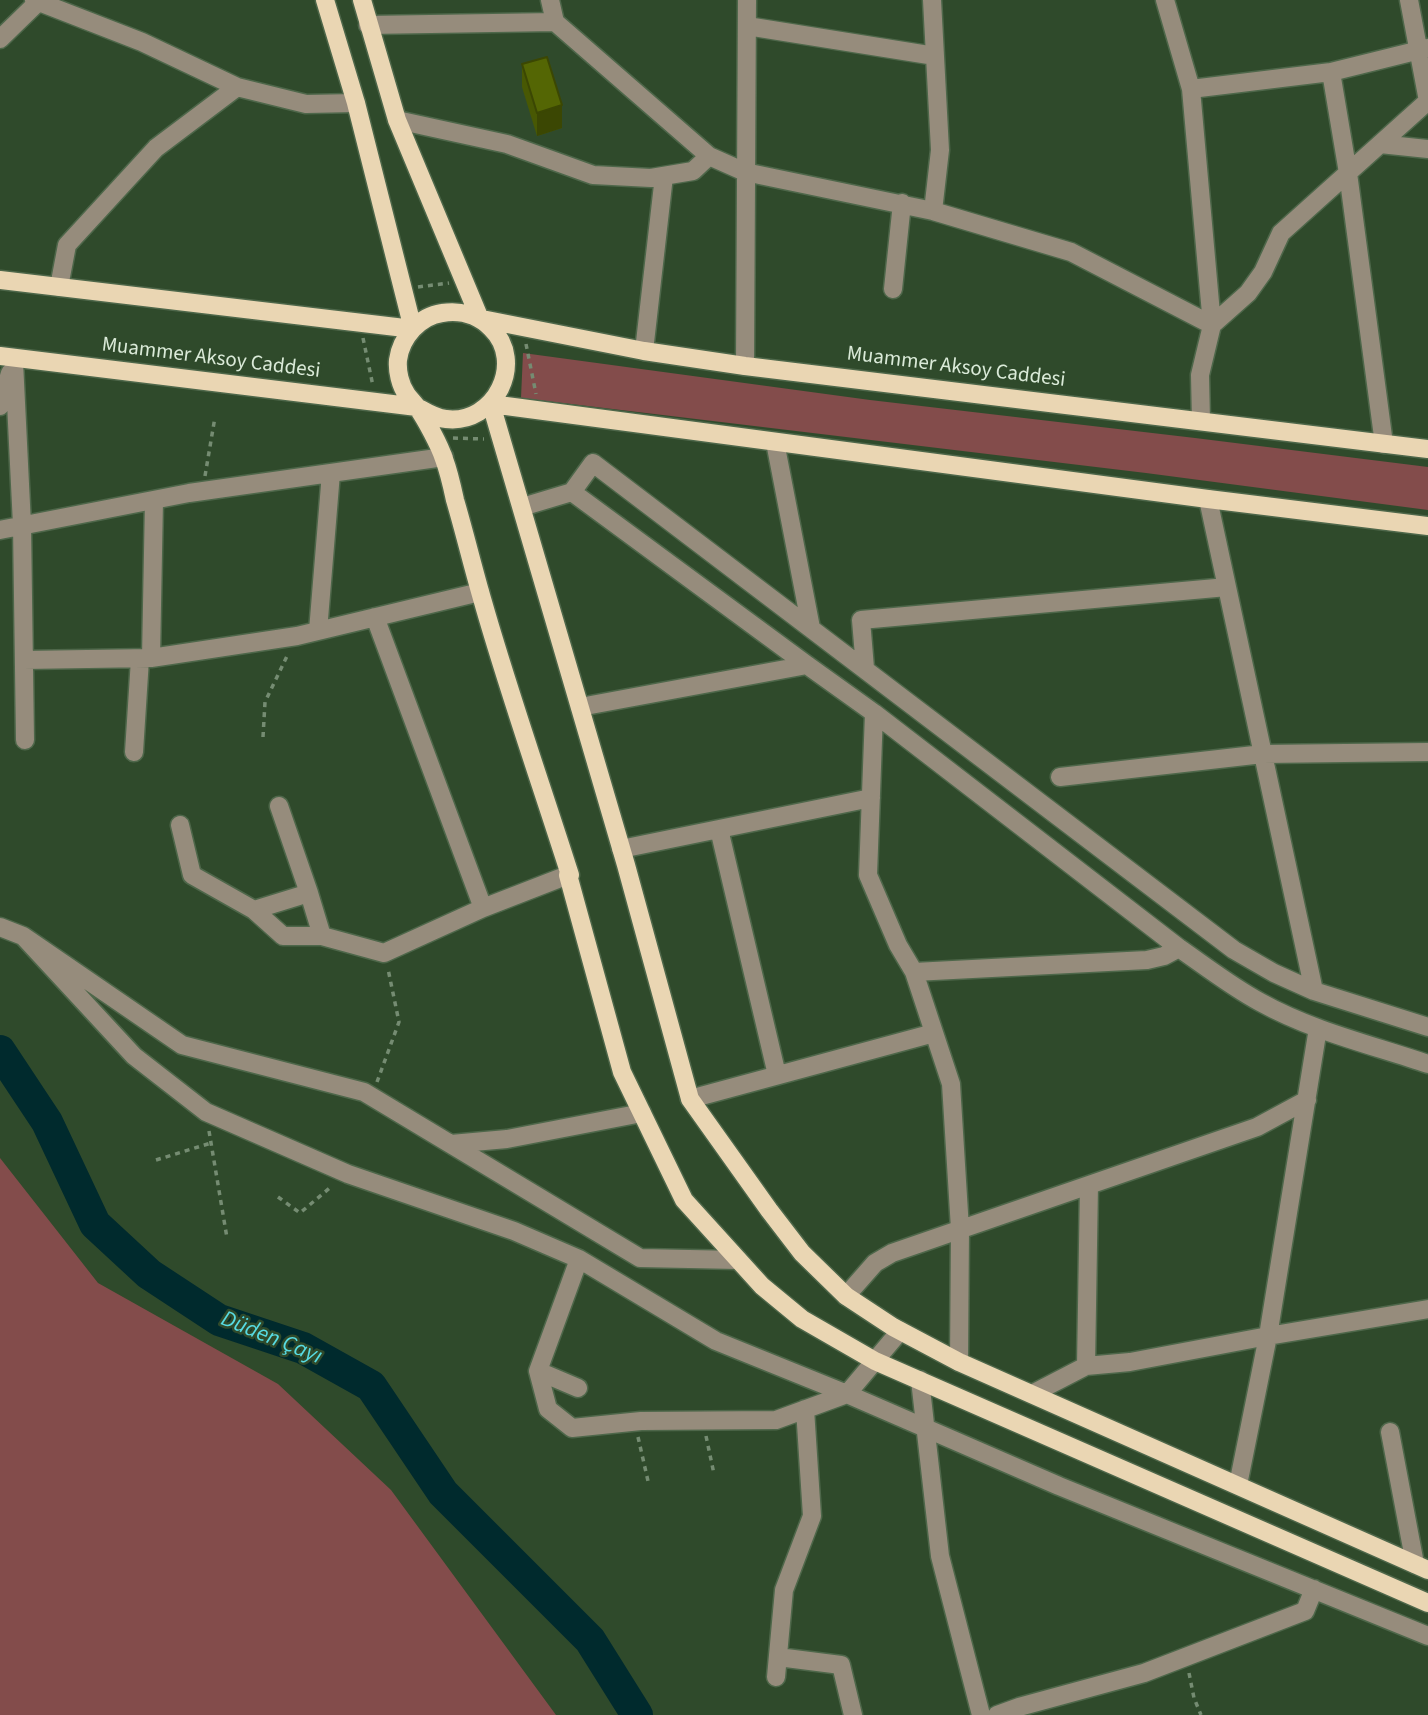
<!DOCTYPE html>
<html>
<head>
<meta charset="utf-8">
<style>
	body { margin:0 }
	canvas { display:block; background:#2f4a2b }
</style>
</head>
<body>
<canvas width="1428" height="1715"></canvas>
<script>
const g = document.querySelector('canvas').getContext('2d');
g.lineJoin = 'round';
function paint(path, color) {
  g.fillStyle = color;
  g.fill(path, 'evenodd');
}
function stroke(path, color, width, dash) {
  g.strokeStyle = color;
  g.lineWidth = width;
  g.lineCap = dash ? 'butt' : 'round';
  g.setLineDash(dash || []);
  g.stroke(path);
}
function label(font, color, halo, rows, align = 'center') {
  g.font = font + ' "Source Sans 3",sans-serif';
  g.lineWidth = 5;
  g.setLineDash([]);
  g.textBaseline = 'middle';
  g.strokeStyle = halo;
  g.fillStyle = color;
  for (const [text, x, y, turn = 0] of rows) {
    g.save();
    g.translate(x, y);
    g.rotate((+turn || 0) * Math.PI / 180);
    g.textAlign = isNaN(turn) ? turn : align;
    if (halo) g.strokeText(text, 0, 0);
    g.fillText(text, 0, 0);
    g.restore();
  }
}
paint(new Path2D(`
	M523 353 870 400 1195 438 1428 467V510L1146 473 521 398Z
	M0 1158 98 1283 278 1384 391 1490 556 1715H0Z`), '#834c4b');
stroke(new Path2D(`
	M0 1051 47 1122 95 1224 149 1274 219 1320 303 1348 371 1386 443 1493 590 1640 637 1715`), '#002a2d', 32);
const minor = new Path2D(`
	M34 0 142 42 237 87 306 104 356 103
	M550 0 555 22 709 156 745 172 933 211 1071 252 1212 325 1191 89 1165 0
	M932 0 940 150 933 211
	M1409 0 1428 101
	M368 25 555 22
	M747 26 935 56
	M0 39 38 2
	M1331 72 1428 48
	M1191 89 1331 72 1348 173 1384 444
	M397 120 507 144 593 175 651 178 693 171 709 156
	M1380 144 1428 149
	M59 287 67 245 156 148 237 87
	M893 289 902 203
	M644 351 664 176
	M14 362 22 525 25 740
	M745 366 747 0
	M0 406 10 373
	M1201 421 1200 375 1212 325 1248 293 1263 272 1281 233 1428 101
	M775 442 811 628
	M572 492 807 665 874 713 1179 948C1205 966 1232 987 1260 1002 1312 1031 1372 1045 1428 1064
	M1208 499 1314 991
	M154 500 151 658 297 636 480 592
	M522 507 572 492 593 463 1234 950 1274 973 1314 991 1428 1027
	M0 530 189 493 444 457
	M375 617 483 908 568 875
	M318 631 331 473
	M24 660 151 658
	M865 668 861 620 1227 587
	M580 707 807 665
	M874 713 868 875 898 945 914 972 951 1084 960 1229 959 1362
	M134 752 140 659
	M1060 777 1263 754 1428 752
	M279 806 309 893 322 936 384 953 483 908
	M180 825 192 875 254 910 283 936H322
	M719 829 777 1075
	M621 849 871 798
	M254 910 309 893
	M0 927 23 936 182 1045 364 1092 640 1258 738 1260
	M23 936 134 1056 206 1112 348 1174 514 1231 579 1259 716 1341 847 1394 900 1331
	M914 972 1147 960 1164 956 1179 948
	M690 1099 934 1033
	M451 1144 507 1139 642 1113
	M579 1259 538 1371 548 1409 572 1428 641 1421 776 1420 847 1394 1059 1486 1428 1636
	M846 1296 875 1263 892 1253 1257 1127 1307 1100
	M1086 1366 1089 1185
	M538 1371 578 1388
	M920 1380 940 1556 981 1715
	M1032 1394 1086 1366 1130 1362 1268 1336 1428 1309
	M1390 1432 1415 1564
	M1238 1485 1268 1336 1318 1028
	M778 1657 841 1665 853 1715
	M776 1677 784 1590 812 1516 805 1409
	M997 1715 1019 1707 1144 1673 1305 1611 1314 1589`);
const major = new Path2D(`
	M325 0 356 103 413 329
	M362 0 397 120 480 319
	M0 280 413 329
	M482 319 644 351 745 366 1428 449
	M0 356 417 407C426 412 435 418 446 419 495 425 526 362 491 328 478 315 460 310 442 313 420 316 401 337 398 360 397 371 400 385 407 395 410 399 414 403 417 407 425 418 440 446 444 459 449 472 452 486 455 500 465 534 473 568 483 602 509 693 541 784 570 875H568L622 1072 684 1200 762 1286 802 1319 875 1361 1428 1603
	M491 404 626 865 690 1099 769 1210 802 1253 846 1296 893 1327 959 1362 1428 1570
	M491 404 1208 499 1428 526`);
stroke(minor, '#4e674a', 21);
stroke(major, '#4e674a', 21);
stroke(new Path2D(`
	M418 287 449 283
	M363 338 373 386
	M526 344 536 394
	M453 438 484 439
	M205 476 215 417
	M263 737 265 702 288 654
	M377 1082 399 1022 388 969
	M209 1131 227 1238
	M156 1160 211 1143
	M278 1197 300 1213 332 1186
	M706 1436 714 1474
	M638 1437 648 1481
	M1189 1673 1194 1698 1201 1715`), '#758c72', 3.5, [5, 5]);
stroke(minor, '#968c7c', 18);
stroke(major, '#ead6b3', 18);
paint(new Path2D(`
	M522 64 562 128 537 136 522 87Z`), '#485803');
paint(new Path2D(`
	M562 105V128L537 136V113Z`), '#3b4703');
const building = new Path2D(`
	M547 57 562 105 537 113 522 64Z`);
paint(building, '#546604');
stroke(building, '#3b4703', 2);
label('21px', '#daead8', '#2f4a2b', [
	["Muammer Aksoy Caddesi",211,359,7],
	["Muammer Aksoy Caddesi",956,368,7]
]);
label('italic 23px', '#57dbe3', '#2f4a2b', [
	["Düden Çayı",271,1339,22]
]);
</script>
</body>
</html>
